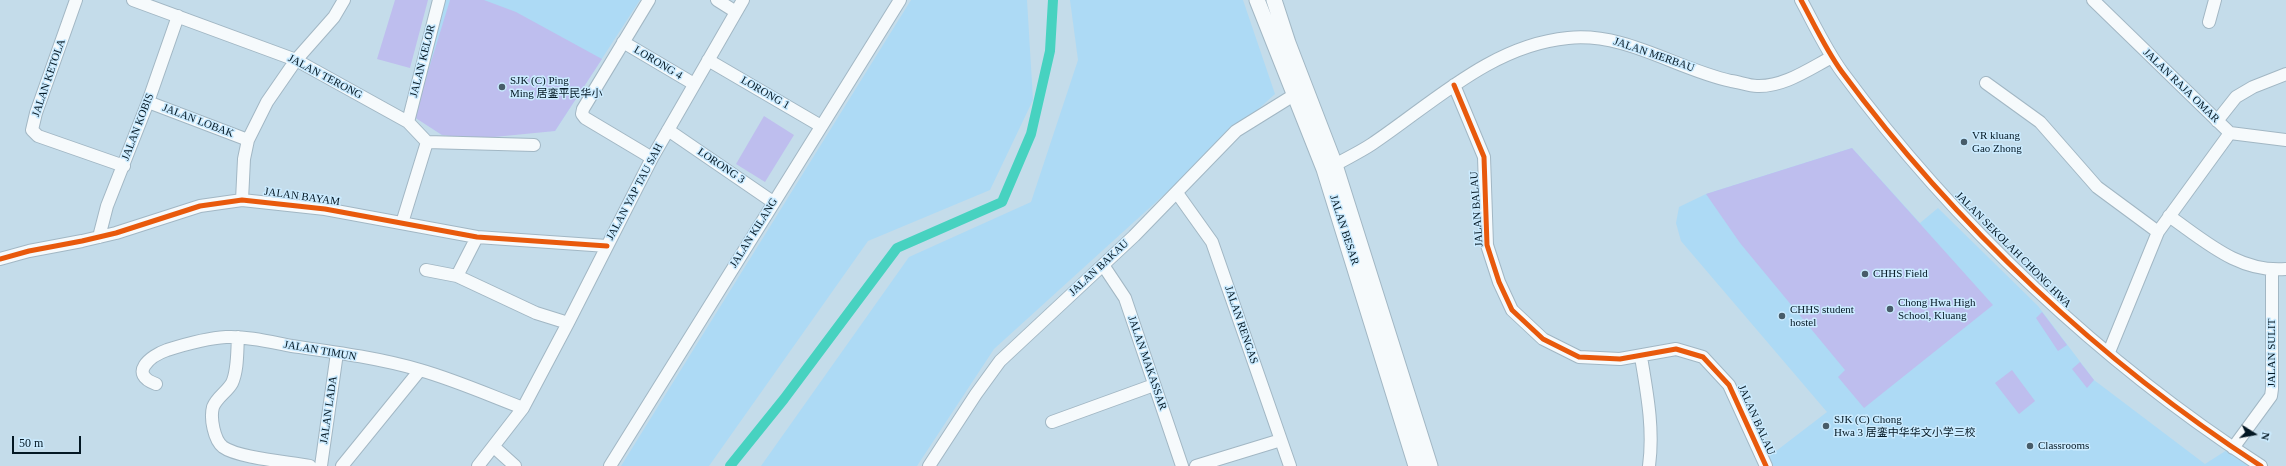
<!DOCTYPE html>
<html>
<head>
<meta charset="utf-8">
<style>
	body { margin:0 }
	#map { position:relative; width:2286px; height:466px; overflow:hidden; background:#c4dcea; font-family:"Times New Roman",serif }
	canvas { display:block }
	.north { position:absolute; left:2234px; top:414px; width:40px; height:40px; -webkit-text-stroke:3px #cbebff; paint-order:stroke; rotate:101deg; font-size:11px; font-weight:700; line-height:16px; text-align:center; color:#031723 }
	.north::after { content:''; display:block; margin:auto; width:14px; height:18px; background:#031723; clip-path:polygon(50% 0,100% 100%,50% 72%,0 100%) }
	.scale { position:absolute; left:12px; top:436px; width:69px; height:18px; box-sizing:border-box; border:2px solid #031723; border-top:0; padding-left:5px; font-size:12px; line-height:14px; white-space:nowrap; color:#031723; -webkit-text-stroke:3px #cbebff; paint-order:stroke }
</style>
</head>
<body>
<div id="map">
<canvas width="2286" height="466"></canvas>
<div class="north">N</div>
<div class="scale">50 m</div>
</div>
<script>
const g = document.querySelector('canvas').getContext('2d');
g.lineJoin = 'round';
function paint(path, color) {
  g.fillStyle = color;
  g.fill(path, 'evenodd');
}
function stroke(path, color, width, dash) {
  g.strokeStyle = color;
  g.lineWidth = width;
  g.lineCap = dash ? 'butt' : 'round';
  g.setLineDash(dash || []);
  g.stroke(path);
}
function label(font, color, halo, rows, align = 'center') {
  g.font = font + ' "Times New Roman","Noto Sans SC",serif';
  g.lineWidth = 3;
  g.setLineDash([]);
  g.textBaseline = 'middle';
  g.strokeStyle = halo;
  g.fillStyle = color;
  for (const [text, x, y, turn = 0] of rows) {
    g.save();
    g.translate(x, y);
    g.rotate((+turn || 0) * Math.PI / 180);
    g.textAlign = isNaN(turn) ? turn : align;
    if (halo) g.strokeText(text, 0, 0);
    g.fillText(text, 0, 0);
    g.restore();
  }
}
paint(new Path2D(`
	M444 0H640L555 131 442 135 412 115Z
	M911 0H1027L1033 100 990 190 868 241 709 466H621Z
	M1070 0H1243L1275 94 994 349 917 466H761L909 257 1031 202 1078 60Z
	M1852 148 1920 223 1938 208 2038 306 2094 380 2205 464 2227 450 2249 466H1771L1767 458 1827 412 1681 241 1676 223 1679 207 1706 194Z`), '#addaf5');
paint(new Path2D(`
	M395 0H428L410 68 377 59Z
	M450 0H484L516 12 602 59 555 131 474 139 442 135 414 117Z
	M764 116 794 135 765 182 736 164Z
	M1852 148 1993 305 1864 408 1838 377 1845 370 1740 243 1706 194Z
	M2042 312 2067 345 2058 351 2036 318Z
	M2080 362 2094 380 2087 388 2072 369Z
	M2012 370 2035 401 2019 414 1995 383Z`), '#bebeee');
stroke(new Path2D(`
	M730 466 784 399 897 248 1002 202 1031 134 1050 51 1053 0`), '#47d2c0', 10);
const minor = new Path2D(`
	M76 0 36 113 32 130 38 136 124 166
	M133 0 296 60 408 122 427 142
	M649 0 583 109 582 114 585 118 652 158
	M717 0 736 12
	M1801 0C1814 24 1826 50 1842 72 1954 224 2103 364 2261 466
	M2093 0 2230 133 2286 140
	M2209 22 2215 0
	M623 42 694 84
	M708 60 821 126
	M1986 83 2040 122 2097 187 2158 232
	M1454 85 1484 157 1487 245 1499 282 1512 310 1543 339 1579 357 1620 359 1676 349 1703 357 1729 385 1766 466
	M148 102 248 140
	M2217 121 2236 97 2253 87 2286 74
	M408 122 439 0
	M668 130 773 202
	M427 142 534 145
	M1335 165C1347 158 1360 152 1372 144 1433 103 1492 45 1568 38 1626 32 1676 69 1731 81 1739 82 1749 86 1757 86 1784 87 1809 69 1832 57
	M1177 193 1212 242 1290 466
	M242 200 244 159 248 140 267 102 296 60 334 17 344 0
	M2169 216C2205 241 2239 273 2286 269
	M402 223 427 142
	M99 237 107 206 148 102 178 16
	M0 259 29 251 82 241 116 233 200 206 242 200 325 209 477 237 607 246
	M1103 265 1125 298 1182 466
	M426 270 457 276 536 313 568 323
	M457 276 477 237
	M238 337C237 351 238 370 232 383 227 392 217 397 213 407 210 418 214 440 223 447 238 458 290 462 310 466
	M2109 352 2158 232 2230 133
	M1641 357C1647 393 1654 429 1649 466
	M156 384C128 374 150 356 167 350 186 344 206 338 226 337 248 336 271 342 292 346 334 352 379 358 420 370 455 380 489 395 523 408
	M1052 422 1154 385
	M494 447 515 466
	M2233 448 2271 396 2272 389V270
	M321 466 337 353
	M342 466 420 370
	M478 466 523 408 568 323 652 158 743 0
	M610 466 900 0
	M929 466 976 394 1000 361 1134 236 1236 131 1294 95
	M1196 466 1281 440`);
const major = new Path2D(`
	M1257 0 1324 169 1416 466
	M1274 0 1288 43 1335 165 1430 466`);
stroke(minor, '#a2b7c4', 14);
stroke(major, '#a2b7c4', 17);
stroke(minor, '#f6fafc', 12);
stroke(major, '#f6fafc', 15);
stroke(new Path2D(`
	M1801 0C1814 24 1826 50 1842 72 1954 224 2103 364 2261 466
	M1454 85 1484 157 1487 245 1499 282 1512 310 1543 339 1579 357 1620 359 1676 349 1703 357 1729 385 1766 466
	M0 259 29 251 82 241 116 233 200 206 242 200 325 209 477 237 607 246`), '#e8590c', 5);
for (const [x, y, r, color] of [
	[502,87,4,"#475c69"],
	[1964,142,4,"#475c69"],
	[1865,274,4,"#475c69"],
	[1890,309,4,"#475c69"],
	[1782,316,4,"#475c69"],
	[1826,426,4,"#475c69"],
	[2030,446,4,"#475c69"]
]) {
  const dot = new Path2D();
  dot.arc(x, y, r, 0, 2 * Math.PI);
  g.fillStyle = color;
  g.fill(dot);
  stroke(dot, '#cbebff', 1.5);
}
label('11px', '#031723', '#cbebff', [
	["JALAN MERBAU",1654,55,19],
	["JALAN KELOR",423,61,-76],
	["LORONG 4",658,63,31],
	["JALAN TERONG",325,77,28],
	["JALAN KETOLA",49,78,-71],
	["JALAN RAJA OMAR",2181,86,44],
	["LORONG 1",765,93,30],
	["JALAN LOBAK",198,121,21],
	["JALAN KOBIS",138,127,-69],
	["LORONG 3",721,166,34],
	["JALAN YAP TAU SAH",635,192,-62],
	["JALAN BAYAM",302,197,8],
	["JALAN BALAU",1477,209,-94],
	["JALAN BESAR",1344,230,72],
	["JALAN KILANG",754,233,-58],
	["JALAN SEKOLAH CHONG HWA",2013,250,45],
	["JALAN BAKAU",1099,268,-43],
	["JALAN RENGAS",1241,325,71],
	["JALAN TIMUN",320,351,10],
	["JALAN SULIT",2272,353,-90],
	["JALAN MAKASSAR",1147,363,71],
	["JALAN LADA",329,410,-82],
	["JALAN BALAU",1756,420,66]
]);
label('11px', '#031723', '#cbebff', [
	["SJK (C) Ping",510,81],
	["Ming 居銮平民华小",510,94],
	["VR kluang",1972,136],
	["Gao Zhong",1972,149],
	["CHHS Field",1873,274],
	["Chong Hwa High",1898,303],
	["School, Kluang",1898,316],
	["CHHS student",1790,310],
	["hostel",1790,323],
	["SJK (C) Chong",1834,420],
	["Hwa 3 居銮中华华文小学三校",1834,433],
	["Classrooms",2038,446]
], 'left');
</script>
</body>
</html>
